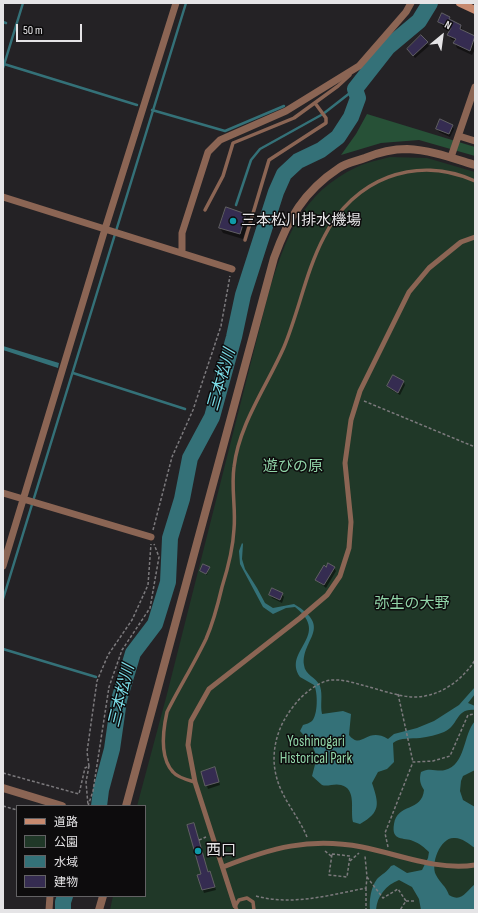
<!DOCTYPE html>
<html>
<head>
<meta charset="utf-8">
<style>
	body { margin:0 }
	#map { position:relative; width:478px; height:913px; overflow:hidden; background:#242225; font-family:"Sofia Sans Condensed","Noto Sans JP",sans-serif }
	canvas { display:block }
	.frame { position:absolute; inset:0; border:4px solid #e5e4e6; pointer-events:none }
	.legend { position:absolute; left:16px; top:805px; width:130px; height:92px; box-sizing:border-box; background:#0d0c0d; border:1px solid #636264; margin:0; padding:5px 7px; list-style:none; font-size:12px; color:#e5e4e6 }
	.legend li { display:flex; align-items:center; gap:8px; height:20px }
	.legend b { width:20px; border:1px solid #636264 }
	.north { position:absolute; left:422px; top:16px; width:40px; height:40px; -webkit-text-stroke:3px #0d0c0d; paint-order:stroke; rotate:29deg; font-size:11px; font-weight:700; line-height:16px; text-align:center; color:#e5e4e6 }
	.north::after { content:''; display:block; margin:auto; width:14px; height:18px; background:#e5e4e6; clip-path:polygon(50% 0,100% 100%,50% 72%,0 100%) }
	.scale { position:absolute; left:16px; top:24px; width:66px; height:18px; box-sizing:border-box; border:2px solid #e5e4e6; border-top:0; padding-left:5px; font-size:12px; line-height:14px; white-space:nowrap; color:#e5e4e6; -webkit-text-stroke:3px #0d0c0d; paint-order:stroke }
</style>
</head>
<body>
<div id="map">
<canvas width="478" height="913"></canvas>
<div class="frame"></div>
<ul class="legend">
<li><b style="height:5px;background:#c78a6f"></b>道路</li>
<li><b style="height:11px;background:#203828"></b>公園</li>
<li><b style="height:11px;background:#347178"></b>水域</li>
<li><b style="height:11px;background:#352c51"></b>建物</li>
</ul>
<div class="north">N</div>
<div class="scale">50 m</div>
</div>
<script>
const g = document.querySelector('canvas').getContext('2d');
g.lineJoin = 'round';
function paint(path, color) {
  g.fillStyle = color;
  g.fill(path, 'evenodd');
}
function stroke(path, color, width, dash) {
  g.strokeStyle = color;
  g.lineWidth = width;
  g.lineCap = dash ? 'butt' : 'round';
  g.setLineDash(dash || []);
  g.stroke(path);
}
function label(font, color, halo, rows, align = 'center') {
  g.font = font + ' "Sofia Sans Condensed","Noto Sans JP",sans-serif';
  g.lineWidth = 3;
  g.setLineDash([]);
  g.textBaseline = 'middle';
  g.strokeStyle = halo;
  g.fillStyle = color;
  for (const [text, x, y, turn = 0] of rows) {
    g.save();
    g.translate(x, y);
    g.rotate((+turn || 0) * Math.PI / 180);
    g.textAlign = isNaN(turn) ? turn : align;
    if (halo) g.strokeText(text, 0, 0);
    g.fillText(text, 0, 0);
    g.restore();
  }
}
paint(new Path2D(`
	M390 157 427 158 475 172V910H110L113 896H145V806H137L167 694 268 295C285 239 301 193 357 167 367 162 379 160 390 157Z`), '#203828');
paint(new Path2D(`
	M367 114 475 147V156L419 140 381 143 341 155 356 134Z`), '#275137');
paint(new Path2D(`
	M3 346 59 363 58 368 3 350Z
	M242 543 243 544 242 559 245 569 257 588 265 603 273 608 294 604C334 628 301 639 304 665 305 675 316 677 320 686 323 695 320 705 322 714L343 711 351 714 349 735C362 751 366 726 388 739L394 734 417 728 434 721 459 705 475 687V694L468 703 475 706V710C455 708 459 726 444 732 437 735 428 737 420 738 411 739 401 737 393 743L394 762 387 769 378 772 372 783C379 804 381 812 360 824L353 822C350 810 357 789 341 785 334 783 328 787 322 785L312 776 317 757 311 743 300 731 303 725C306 724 310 723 312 721 318 715 318 692 314 685L300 677C282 650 332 636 295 607L286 608 273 614 263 607 240 564 239 551Z
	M475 721V770L463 776 461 781 460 791 463 800 475 807V848C469 844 462 838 455 838 441 836 430 863 436 875 440 883 446 886 449 895 462 903 466 891 475 884V910H421L419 899 412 887 399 880C386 885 377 896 376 910H370C369 900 371 887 377 879 382 874 387 872 391 866L394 865 407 873 422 870 428 858 429 852C425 848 419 843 413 841 404 837 391 842 394 824 397 803 422 812 424 790 420 784 419 779 421 772 430 767 437 772 445 770 466 765 463 734 475 721Z`), '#347178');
paint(new Path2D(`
	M449 17 452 22 461 26 463 31 475 37V49L472 55 457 48 455 43 456 41 451 39 449 35 451 30 442 26 439 22Z
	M427 43 429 46 415 58 408 49Z
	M452 126 454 129 450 137 439 132 437 129Z
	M246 215 249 220 243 239 223 233 220 228Z
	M393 376 404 382 405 385 400 395 390 389 388 386Z
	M209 568 207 575 201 571Z
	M327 568H334L336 571 326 588 316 580Z
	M282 594 284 597 282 603 272 598 270 595Z
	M202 772H216L220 785 208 789Z
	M194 824 208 873 211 875 216 890 204 893 198 876 202 874Z`), '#0007');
stroke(new Path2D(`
	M3 22 6 23
	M4 64 137 105
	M3 68 23 3
	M152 110 225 131 284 106
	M236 205 251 160 260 149 323 114 355 89
	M73 373 185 409
	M3 599 186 3
	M3 649 96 677`), '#347178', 2.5);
stroke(new Path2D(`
	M99 806 101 790 112 749 119 700 133 653 155 624 168 582 170 538 182 499 190 458 212 417 234 337 243 295 276 192 284 174 298 161 321 150 338 137 351 117 358 98 355 89 388 47 419 21 430 3
	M63 910V902L65 896`), '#347178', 16);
const building = new Path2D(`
	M442 13 450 17 449 19 461 25 460 29 475 36 470 51 453 43 456 39 447 35 451 28 438 22Z
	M421 35 428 42 413 56 407 49Z
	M440 119 453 125 449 134 436 129Z
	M226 207 246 214 240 234 219 228Z
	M393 375 404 381 398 393 387 386Z
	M328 563 335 567 324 585 315 580 324 565 326 567Z
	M203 564 210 567 206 574 200 571Z
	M272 588 283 593 280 600 269 595Z
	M215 767 219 782 205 786 201 772Z
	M194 823 208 872 210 871 215 887 202 890 197 875 201 874 187 825Z`);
paint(building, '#352c51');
stroke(building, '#605f63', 1);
stroke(new Path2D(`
	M364 401 475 447
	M153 530 172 457 193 410 221 326 230 276
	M398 694 413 762
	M89 766 87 752 97 681 108 655 132 620 148 585 151 544
	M3 773 79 794 85 768 89 766 86 782 88 805
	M3 806 17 810
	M88 806 93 791 109 687 122 650 150 608 159 557 154 544
	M307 837C298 815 281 798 276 775 271 755 276 733 286 717 295 702 309 687 326 681 338 678 351 682 362 685 378 689 396 696 412 697 438 698 462 681 475 660
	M199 840 206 837
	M388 847 385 833 413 762 433 761 450 756 468 715 475 714
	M325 851 331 856
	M332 854 350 856 347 877 329 875Z
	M350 861 359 853
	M367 877 383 898 398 889 406 901 400 910
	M366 888V910
	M256 896C292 906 330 895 366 888L367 877 365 856
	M406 901H415`), '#7c7a7d', 1.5, [3, 2]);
stroke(new Path2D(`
	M205 210 223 176 233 143 294 118 338 86 350 75
	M245 240 269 160 326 123V118L315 103
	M195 782C188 780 178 778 173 772 159 757 163 730 167 712 179 688 194 664 206 639 213 623 218 604 222 587 228 568 233 549 234 529 236 509 231 488 234 467 239 424 267 386 284 347 299 311 306 271 324 237 353 179 416 154 475 181
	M237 910 235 906 239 900 247 898 253 902 254 910`), '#8b6554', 3.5);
stroke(new Path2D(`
	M223 867C271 848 309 837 362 847 398 854 437 871 475 865
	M235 906 195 782 188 745 191 721 209 689 300 618 327 595 340 576 349 548 351 522 345 463 351 420 360 391 409 292 429 268 461 242 475 237`), '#8b6554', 5);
stroke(new Path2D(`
	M459 136 475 141
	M451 157 475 87
	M3 197 232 269
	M182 252V233L208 152 220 140 286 111 359 66 406 12 411 3
	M3 493 151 537
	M3 566 105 229 176 3
	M49 910 50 896`), '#8b6554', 7);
stroke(new Path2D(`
	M3 788 62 806
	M126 806 274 258C288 219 304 191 339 168 346 163 357 161 365 158 377 153 393 149 407 149 431 150 452 158 475 165
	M99 910 103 896`), '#8b6554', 8);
stroke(new Path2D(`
	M460 3 475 10`), '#c78a6f', 8);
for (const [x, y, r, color] of [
	[233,221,4,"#0f9aa8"],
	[198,851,4,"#0f9aa8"]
]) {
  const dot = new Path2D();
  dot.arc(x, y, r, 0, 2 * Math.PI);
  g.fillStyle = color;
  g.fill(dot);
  stroke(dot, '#0d0c0d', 1.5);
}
label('15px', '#e5e4e6', '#0d0c0d', [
	["三本松川排水機場",241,221],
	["西口",206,851]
], 'left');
label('15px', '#91d5a8', '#0d0c0d', [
	["遊びの原",293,467],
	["弥生の大野",412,604],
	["Yoshinogari",316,742],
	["Historical Park",316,759]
]);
label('italic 16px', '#7cdfea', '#0d0c0d', [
	["三本松川",222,380,-74],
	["三本松川",122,696,-76]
]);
</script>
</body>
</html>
